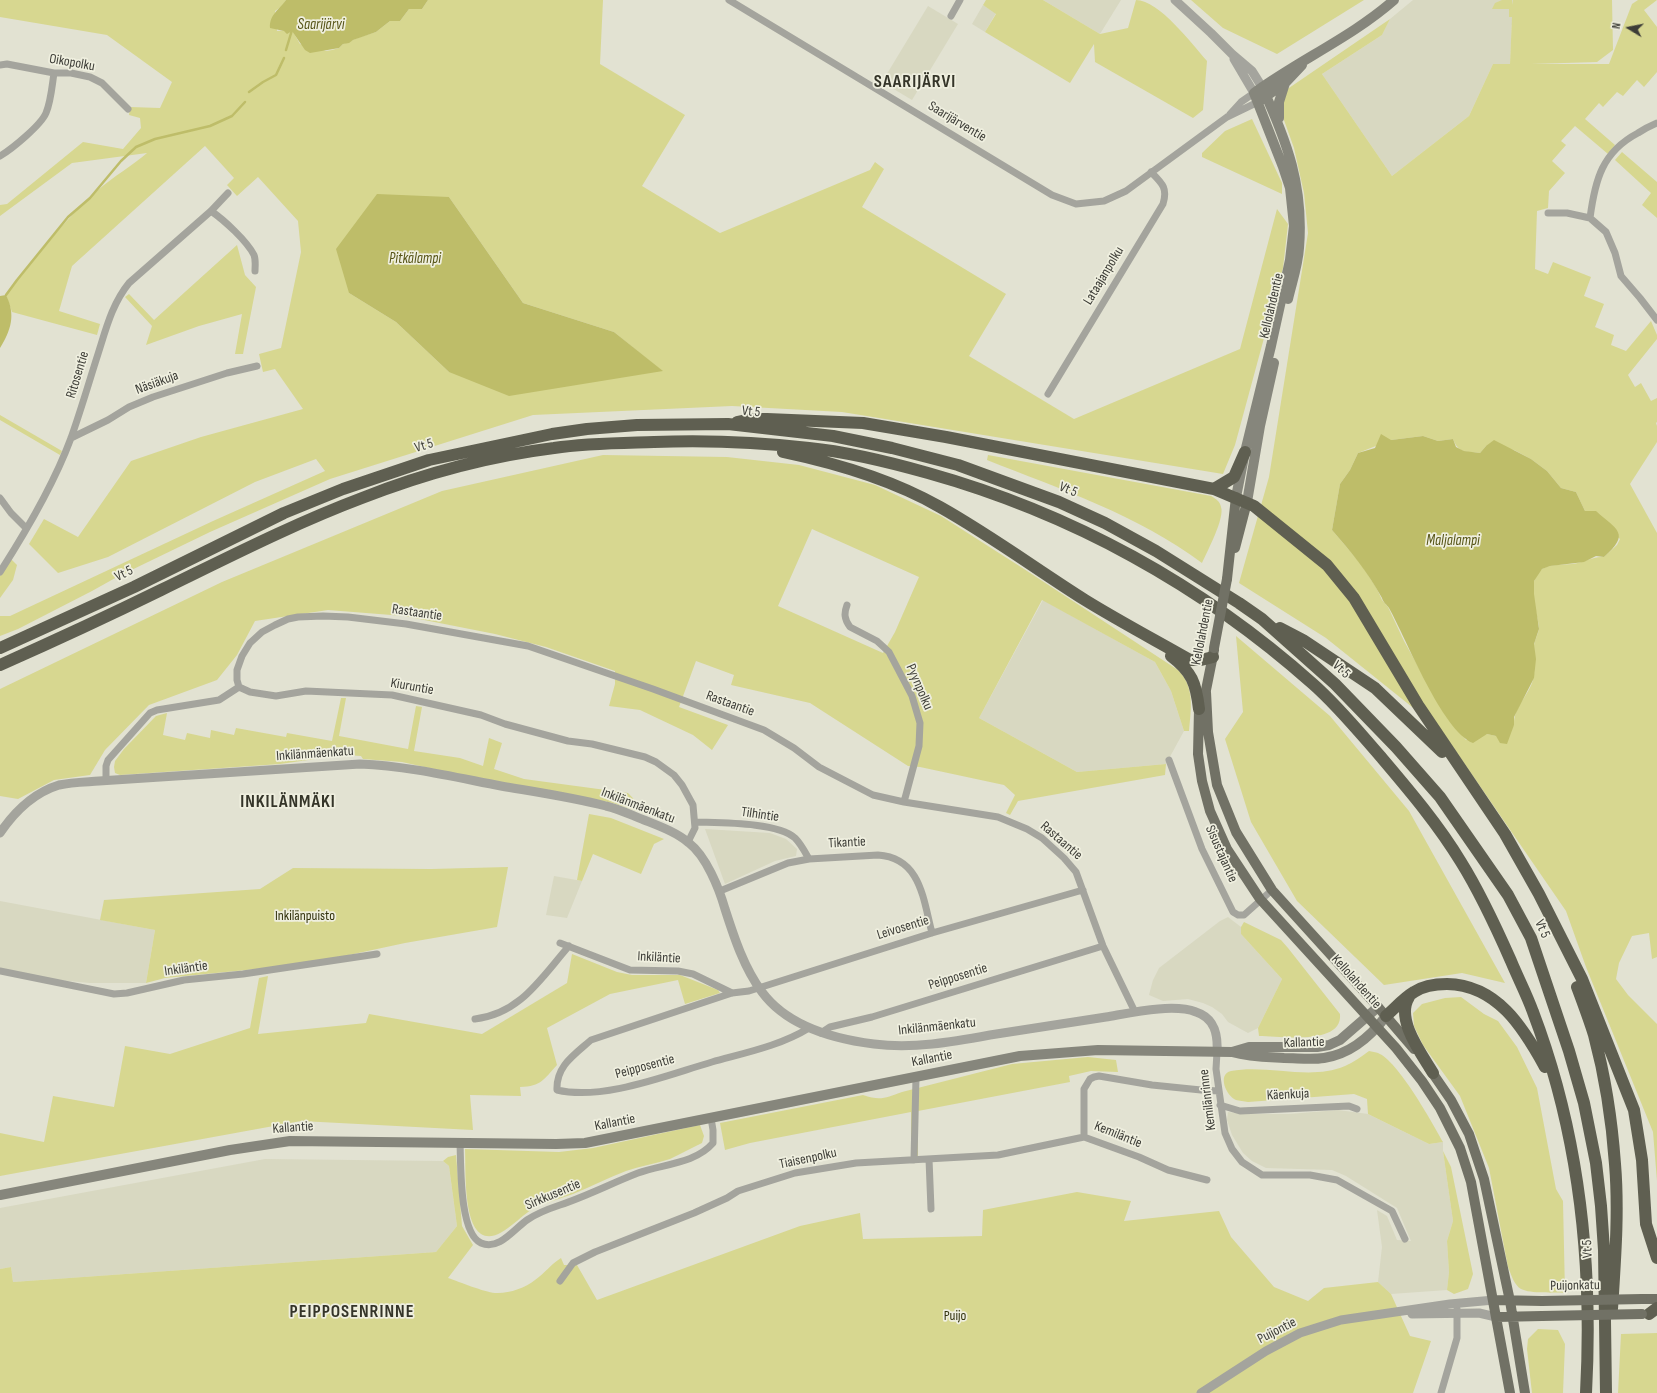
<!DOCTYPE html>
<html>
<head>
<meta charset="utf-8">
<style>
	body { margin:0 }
	#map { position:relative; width:1657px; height:1393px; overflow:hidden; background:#e2e2d2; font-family:"Sofia Sans Condensed",sans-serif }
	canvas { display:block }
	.north { position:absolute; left:1609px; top:8px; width:40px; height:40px; -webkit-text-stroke:3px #efefdf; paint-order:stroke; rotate:280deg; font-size:11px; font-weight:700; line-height:16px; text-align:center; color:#3d3d37 }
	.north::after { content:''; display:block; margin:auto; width:14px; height:18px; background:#3d3d37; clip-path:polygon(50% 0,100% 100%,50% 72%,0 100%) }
</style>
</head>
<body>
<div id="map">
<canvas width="1657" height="1393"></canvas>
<div class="north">N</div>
</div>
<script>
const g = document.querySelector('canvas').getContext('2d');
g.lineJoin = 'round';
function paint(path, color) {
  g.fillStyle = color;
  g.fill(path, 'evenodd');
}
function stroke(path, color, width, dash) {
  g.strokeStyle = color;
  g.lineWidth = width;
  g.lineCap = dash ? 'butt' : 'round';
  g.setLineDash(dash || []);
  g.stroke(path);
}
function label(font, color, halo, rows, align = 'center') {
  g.font = font + ' "Sofia Sans Condensed",sans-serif';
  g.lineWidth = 3.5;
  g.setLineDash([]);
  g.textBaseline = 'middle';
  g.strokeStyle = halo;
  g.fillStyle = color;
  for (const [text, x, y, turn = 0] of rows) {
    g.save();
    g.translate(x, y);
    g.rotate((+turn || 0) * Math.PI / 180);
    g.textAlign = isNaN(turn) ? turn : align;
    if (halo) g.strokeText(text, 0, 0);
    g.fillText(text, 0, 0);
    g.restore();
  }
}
paint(new Path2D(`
	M1043 0H1121L1100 34Z
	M1413 0H1513L1510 64H1493L1469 116 1392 176 1322 74 1382 35 1390 19Z
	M983 5 996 13 985 32 972 24Z
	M928 6 958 24 912 100 882 82Z
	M1043 600 1155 662 1171 691 1184 731 1166 764 1077 772 979 718Z
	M705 829 770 833 786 839 797 849 796 856 775 861 725 884Z
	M554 876 582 881 567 918 546 915Z
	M0 901 155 930 146 983H90L26 977 0 972Z
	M1228 917 1241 927V934L1282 979 1258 1028 1248 1033 1228 1022 1222 1014 1212 1007 1203 1003 1188 999 1163 1001 1149 995 1153 980 1159 968 1220 921Z
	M1338 1110 1368 1114 1429 1144 1443 1142V1151L1453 1221 1447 1241 1449 1272 1447 1290 1391 1294 1378 1282 1382 1247 1377 1210 1387 1216 1397 1240 1411 1241 1397 1208 1346 1176 1332 1170 1266 1168 1252 1161 1243 1153 1232 1135 1227 1120 1228 1112 1245 1114H1289Z
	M265 1159 443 1161 449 1166 457 1226 436 1252 13 1282 11 1267 0 1269V1208Z`), '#d8d8c1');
paint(new Path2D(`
	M0 0H286L282 6 275 11 277 31 292 30 300 44 326 51 332 50 339 48 343 44 360 37 376 32 390 21H400L409 9H422L428 0H603L600 64 685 115 642 186 720 233 870 170 875 162 884 169 862 207 1006 294 969 356 1074 419 1240 349 1277 209 1288 224 1283 268 1235 445 1223 474 842 412 732 406 533 415 330 479 210 532 117 577 92 591 18 629 0 636V616H10L213 521 325 471 316 459 255 482 108 557 58 573 29 544 44 519 78 537 131 461 201 437 303 409 275 369 263 372 259 354 281 348 301 252 298 221 258 177 237 196 227 185 234 178 205 146 72 266 59 311 100 324 97 335 12 312 6 295C33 260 65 219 98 190 114 176 132 166 147 153L72 163 0 216V205L7 204 83 142 123 149 141 128 140 118 129 115 130 107 160 108 172 82 107 35 0 17ZM449 197 523 303 614 332 662 371 449 372 396 322 349 293Z
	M986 0H1043L1100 34 1128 28 1136 0C1159 0 1192 44 1207 61L1203 110 1193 118 1095 62 1094 44 1070 83 985 32 996 14 983 5Z
	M1191 0H1364L1277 54 1223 28Z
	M1502 0H1512L1513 5V0H1612L1613 50 1597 62 1531 64H1609L1632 4 1638 0H1657L1644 10 1657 27V72L1644 87 1637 80 1623 96 1617 92 1603 107 1599 103 1585 119 1615 145 1608 154 1575 126 1561 141 1566 145 1552 161 1565 173 1549 191 1548 208 1537 211 1535 269 1548 274 1553 262 1591 277 1584 296 1604 304 1595 327 1614 335 1611 345 1626 351 1651 321 1657 335V339L1628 375 1635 387 1641 383 1651 401 1657 398V422L1656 423 1657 426V442L1630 484 1657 533V957L1652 959 1649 933 1632 936 1619 963 1616 979 1628 995 1657 1024V1181L1653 1132 1586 967 1566 911 1442 731 1326 638 1239 583 1269 477 1308 233 1304 193 1294 148 1280 109 1286 90 1390 19 1382 35 1322 74 1392 176 1469 116 1493 64H1510L1512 17H1509V9H1492L1495 3ZM1423 436 1438 441 1453 439C1458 453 1467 452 1480 453L1486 446 1514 450 1531 459 1547 471 1561 488 1576 492 1585 511 1620 539 1617 545 1604 557C1593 556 1583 563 1572 564 1563 565 1550 564 1542 569 1525 582 1537 610 1539 627 1539 633 1535 639 1534 645 1534 655 1535 665 1534 675 1532 693 1513 706 1514 725L1496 736 1487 734 1466 740 1444 713 1404 641 1388 607 1382 600 1377 589 1361 564 1332 530 1340 484 1350 470 1358 453 1391 440Z
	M1252 119 1282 183V194L1202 157V153L1225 131Z
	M1622 152 1657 182V218L1642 205 1651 193 1615 160Z
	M237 245 245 275 256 287 243 354H235L242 314 199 326 146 345 152 326 125 297 129 294 154 320Z
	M0 415 62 451 60 455 0 420Z
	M603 455 727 457 799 465 875 485 941 516 1024 569 1178 670C1195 687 1191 709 1189 731H1184L1171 691 1155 662 1042 600 979 718 1077 772 1166 764 1165 775 1018 801 1010 815 1006 813 1015 795 1004 785 920 767 908 766 810 703 731 685 734 675 696 661 679 707 728 725 712 750 693 735 640 710 609 706 615 684V671L546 647 495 634 404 616 328 610 255 621 237 655 217 680 149 705 105 750 90 775 54 780 18 799 0 796V689L222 582 442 491ZM812 529 919 577 895 632 883 653 778 606Z
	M988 455 1211 496C1216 499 1220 501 1221 507 1225 518 1207 552 1202 563 1138 515 1060 489 987 460Z
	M11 559 17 565 13 580 0 598V576Z
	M1236 636 1330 716 1409 811 1505 983 1462 973 1384 985 1297 901 1251 822 1225 739 1243 712Z
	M341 698H346L339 736 408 749 416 706 422 707 414 751 460 758 483 766 489 738 502 743 494 769 524 779 628 793 649 815 613 803 456 774 402 762 363 759 361 756 332 754 315 759 280 764 120 775 115 773 114 767 115 761 124 749 156 716 167 713 163 735 185 740 187 733 210 738 211 730 234 735 236 728 286 737 287 733 332 741Z
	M589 814 611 818 664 839 654 844 641 874 593 854 582 881 577 880Z
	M508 867 497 927 405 943 307 964 165 978 146 983 155 930 100 920 104 900 260 889 293 868 431 869Z
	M1244 922 1281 940 1288 948 1340 1014C1343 1046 1280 1036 1259 1036L1258 1028 1282 979 1241 934V927Z
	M572 954 617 972 632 975H680L718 990 720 993 685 1004 678 980 610 994 547 1028 557 1065C543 1080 542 1086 520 1087L521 1096 470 1095 473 1130 301 1121 0 1176V1133L44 1142 53 1096 114 1107 125 1046 170 1054 250 1028 259 978 268 976 258 1034 366 1023 369 1014 482 1034 567 983Z
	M1461 997 1484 1014 1498 1021 1517 1047 1537 1088 1556 1189 1563 1201 1565 1293C1554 1292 1531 1294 1521 1289 1514 1285 1511 1274 1508 1267L1489 1168 1460 1096 1423 1045 1414 1026 1413 1013 1422 1004 1445 998Z
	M1369 1051C1372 1052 1376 1052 1378 1053 1398 1061 1432 1122 1443 1142L1429 1144 1368 1114 1367 1099 1354 1094 1248 1102C1244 1101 1239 1101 1236 1100 1226 1096 1217 1074 1231 1071 1268 1064 1310 1081 1345 1066 1354 1062 1362 1056 1369 1051Z
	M1088 1057 1116 1060 1118 1072 1091 1071 1069 1076 1070 1082 918 1111V1156H911V1112L750 1143 725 1150 720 1123 863 1095C880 1101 886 1098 902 1092L1012 1064Z
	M700 1125 704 1136 702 1143C691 1148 681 1154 670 1159 655 1164 640 1166 626 1171 608 1178 590 1187 573 1194 561 1198 550 1202 538 1206 522 1212 499 1245 481 1234 463 1222 466 1169 465 1149L559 1152 593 1148Z
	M1443 1151 1451 1167 1473 1274 1468 1289 1454 1294 1447 1290 1449 1272 1447 1241 1453 1221Z
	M456 1155 462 1226 473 1245 448 1278C460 1282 484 1292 495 1293 508 1294 525 1288 535 1280 545 1273 551 1264 561 1258L564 1265H577L597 1300 800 1226 860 1213 863 1239 982 1236 983 1210 1077 1192 1131 1201 1124 1221 1219 1211 1231 1237 1274 1287 1308 1301 1324 1288 1378 1282 1391 1294 1410 1336 1431 1341 1413 1393H0V1269L11 1267 13 1282 436 1252 457 1226 449 1166 443 1161 448 1157Z
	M1538 1329 1558 1330 1565 1344 1563 1393H1532L1527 1349 1528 1339Z
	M1657 1333V1393H1618L1621 1334Z`), '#d7d790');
paint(new Path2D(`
	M286 0H428L422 9H409L400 21H390L376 32 353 40 349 43 343 44 339 48 310 53 305 50 292 31 287 34 284 31 270 28C269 15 279 10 286 0Z
	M377 194 449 197 523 303 614 332 663 371 509 396 449 372 396 322 349 293 336 249Z
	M6 295C16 315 11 330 0 348V296Z
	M1381 434 1391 440 1423 436 1438 441 1453 439 1456 447 1464 451 1480 453 1486 446 1494 440 1531 459 1547 471 1561 488 1576 492 1585 511H1596C1617 530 1631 533 1604 557L1596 556 1584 562 1550 566 1542 569 1534 581V594L1539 629 1534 644 1536 659 1534 678 1514 717V725L1507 744 1500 743 1496 736 1487 734 1473 743C1442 731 1406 638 1389 608 1387 605 1383 602 1382 598 1367 571 1352 553 1332 530L1340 484 1350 470 1358 453 1375 448Z`), '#bebd69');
stroke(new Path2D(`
	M286 50 292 30
	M249 92 263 82 276 75 284 58
	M6 295 17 280 68 217 90 198 121 161 136 147 155 139 210 126 232 116 245 102`), '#bebd69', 2.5);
stroke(new Path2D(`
	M729 0 1052 195 1076 204 1104 201 1126 191 1227 117 1258 102
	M951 16 960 0
	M0 65 7 64 54 73H71L90 77 102 83 128 109
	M1230 114 1241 102 1254 93
	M0 156C12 149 41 125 46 113 51 101 52 86 54 73
	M211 211C224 220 247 241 254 255 256 260 255 266 255 271
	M1548 213H1567L1590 218
	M1590 218 1606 232 1615 253 1621 276 1640 298 1657 320
	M1590 218C1595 180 1602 152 1638 133 1644 129 1650 126 1657 123
	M1048 394 1163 204C1168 188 1162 183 1151 172
	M71 438 108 420 129 407 153 397 227 373 257 366
	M0 498 11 513 26 528
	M0 572C27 530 54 484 71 438 81 410 89 382 98 354 106 329 112 304 129 283L211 211 228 193
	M847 605C844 613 844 619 850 627L877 641 889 652 912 696 920 723 919 746 904 802
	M239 687 237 680V670L242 656 250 643 262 632 275 625 288 619 298 617 323 616 348 617 406 624 528 646 653 689 764 730 794 748 819 767 873 795 904 802 998 817 1027 829 1042 838 1064 858 1076 872 1103 946 1135 1012
	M1169 760 1202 849 1233 912 1238 915H1244L1272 890
	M106 781V766L108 760 150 713 157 710 219 700 239 687 250 692 276 696 306 691 392 695 481 715 505 724 568 741 592 744 645 757 656 762 674 775 682 785 693 805 695 828 688 842
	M695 822C720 823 777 822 795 838 801 844 805 852 809 859
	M720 891 788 863 809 859 878 855C921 858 923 899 932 933
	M560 943 630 970 678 971 693 974 732 993
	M0 971 114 994 127 993 184 980 243 974 377 954
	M475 1019C520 1014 541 978 569 946
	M809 1028C780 1046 744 1053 712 1062 667 1075 603 1101 557 1090 556 1066 574 1055 591 1040L732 993 749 991 932 933 1083 890
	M821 1033 830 1027 872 1017 1103 946
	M1217 1052 1216 1069 1225 1133 1232 1149 1242 1162 1262 1175H1310L1337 1180 1392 1211 1405 1239
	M1220 1105 1240 1111 1349 1106 1357 1109
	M460 1143C461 1164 459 1233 481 1243 499 1251 514 1229 527 1220 537 1213 548 1209 560 1205 587 1196 612 1183 638 1173 662 1164 695 1164 713 1143V1130L711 1118
	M929 1159 931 1209
	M914 1160 916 1077
	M1207 1180 1168 1170 1139 1157 1084 1137V1089L1090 1079 1094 1077 1099 1076 1152 1085 1201 1090 1219 1091
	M560 1281 573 1263 595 1252 694 1213 727 1198 738 1191 795 1173 856 1163 998 1155 1084 1137
	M1441 1393 1457 1338V1309`), '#a4a49d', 7);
stroke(new Path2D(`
	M1175 0 1211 33 1232 54 1252 71 1262 87
	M1234 59 1254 93
	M0 833C15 811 33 793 59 785 72 782 86 782 99 781L360 764C408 766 454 777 501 786 536 792 571 797 606 806 619 809 631 815 644 820 659 826 676 832 689 843 706 856 719 888 725 909 734 937 744 968 762 992 787 1026 834 1039 874 1044 913 1049 952 1042 990 1035 1029 1029 1067 1023 1106 1017 1130 1013 1173 1003 1196 1012 1215 1018 1218 1035 1217 1052
	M1412 1314 1479 1313 1496 1317
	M1201 1393 1266 1351 1300 1333 1341 1320 1450 1304 1494 1300`), '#a4a49d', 9);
stroke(new Path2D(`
	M1262 87C1287 141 1304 187 1299 248 1298 265 1292 282 1288 299
	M1261 100 1285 83 1302 65
	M1279 118V102L1285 83
	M1236 497 1245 452 1271 346 1290 260 1294 226 1290 188 1283 167 1254 93C1299 60 1352 37 1394 0
	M1247 502 1260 426 1274 363
	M1232 1052 1249 1047H1317L1329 1045 1340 1040 1378 1007
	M0 1195 230 1150 290 1141 556 1144 585 1143 1020 1056 1098 1050 1232 1052C1250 1057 1266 1057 1284 1058 1297 1058 1311 1060 1324 1058 1350 1054 1371 1036 1386 1016`), '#86867c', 10);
stroke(new Path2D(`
	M1235 548 1247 502
	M1227 579 1236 497
	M1214 650 1206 690 1199 709 1198 754 1202 781 1210 811 1227 849 1260 899 1396 1048 1422 1081 1440 1108 1460 1148 1471 1182 1510 1393
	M1206 692 1208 732 1217 785 1236 832 1272 890 1378 1007 1414 1049
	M1429 1068 1451 1100 1469 1134 1484 1179 1510 1301 1525 1393
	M1642 1299H1657
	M1494 1300 1542 1301
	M1496 1317 1542 1316`), '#717165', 10);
stroke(new Path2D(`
	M737 422 751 419H767L863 423 946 437 1214 489 1254 506 1327 565 1354 598 1418 705 1505 834 1539 894 1582 979 1634 1110 1642 1160 1646 1224 1657 1258
	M783 452C835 463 893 480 940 507 990 535 1036 569 1085 600 1119 621 1155 640 1190 660H1201L1213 657
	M1214 489 1234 477 1245 452
	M1280 628 1303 640 1375 688 1442 752
	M0 648 134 587 284 513 343 489 429 460 552 434 587 429 637 425 728 424 833 436 892 448 958 465 1059 502 1105 523 1156 551 1239 603 1262 619 1335 684 1396 747 1440 797 1508 895 1531 938 1569 1051 1584 1103 1596 1163 1601 1206 1604 1250 1606 1393
	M1171 656C1192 672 1196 683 1199 709
	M0 665C54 641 108 616 161 590 227 558 293 524 362 498 423 474 489 456 554 448 587 443 621 443 654 442 705 440 757 442 809 448 849 452 889 462 928 473 1071 513 1202 585 1313 684 1338 706 1359 732 1381 757 1409 790 1438 824 1461 862 1481 894 1496 927 1511 961 1518 978 1527 995 1533 1012 1579 1133 1593 1264 1586 1393
	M1577 987C1583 1003 1589 1019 1594 1035 1605 1076 1612 1122 1615 1164 1619 1212 1615 1261 1612 1309
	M1409 997C1395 1019 1421 1053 1433 1073
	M1386 1016C1395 1008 1404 998 1414 992 1423 986 1436 984 1447 984 1497 985 1523 1027 1545 1067
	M1649 1314 1657 1308`), '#5f5f51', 12);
stroke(new Path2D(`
	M1214 648 1227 579
	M1542 1301 1642 1299
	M1542 1316 1642 1314`), '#717165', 10);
label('14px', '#3d3d37', '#efefdf', [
	["Oikopolku",72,63,10],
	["Saarijärventie",957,122,31],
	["Lataajanpolku",1104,276,-59],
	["Kellolahdentie",1272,306,-77],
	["Ritosentie",78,375,-73],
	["Näsiäkuja",157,383,-20],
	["Vt 5",751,412,6],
	["Vt 5",424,446,-16],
	["Vt 5",1068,490,23],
	["Vt 5",124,574,-26],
	["Rastaantie",417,613,8],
	["Kellolahdentie",1203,632,-79],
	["Vt 5",1341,670,43],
	["Kiuruntie",412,687,10],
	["Pyynpolku",919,687,67],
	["Rastaantie",730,704,20],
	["Inkilänmäenkatu",315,754,-4],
	["Inkilänmäenkatu",638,806,21],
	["Tilhintie",760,815,8],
	["Rastaantie",1061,841,41],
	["Tikantie",847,843,-3],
	["Sisustajantie",1221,854,66],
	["Leivosentie",903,928,-17],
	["Vt 5",1542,929,66],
	["Inkiläntie",659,958,3],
	["Inkiläntie",186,969,-8],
	["Peipposentie",958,977,-17],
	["Kellolahdentie",1356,982,48],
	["Inkilänmäenkatu",937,1027,-6],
	["Kallantie",1304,1043,-2],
	["Kallantie",932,1059,-11],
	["Peipposentie",645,1067,-15],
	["Käenkuja",1288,1095,-3],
	["Kemilänrinne",1208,1100,-97],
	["Kallantie",615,1123,-11],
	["Kallantie",293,1128,-4],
	["Kemiläntie",1118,1135,22],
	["Tiaisenpolku",808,1159,-12],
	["Sirkkusentie",553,1195,-23],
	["Vt 5",1588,1249,-92],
	["Puijonkatu",1575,1286,-1],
	["Puijontie",1277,1331,-27]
]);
label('14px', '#32320d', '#efefdf', [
	["Inkilänpuisto",305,916],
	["Puijo",955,1316]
]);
label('italic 15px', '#555315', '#efefdf', [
	["Saarijärvi",321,25],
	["Pitkälampi",415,259],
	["Maljalampi",1453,541]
]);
g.letterSpacing = '1px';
label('bold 18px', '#353529', '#efefdf', [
	["SAARIJÄRVI",915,82],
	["INKILÄNMÄKI",288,802],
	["PEIPPOSENRINNE",352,1312]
]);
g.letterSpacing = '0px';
</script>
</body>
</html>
